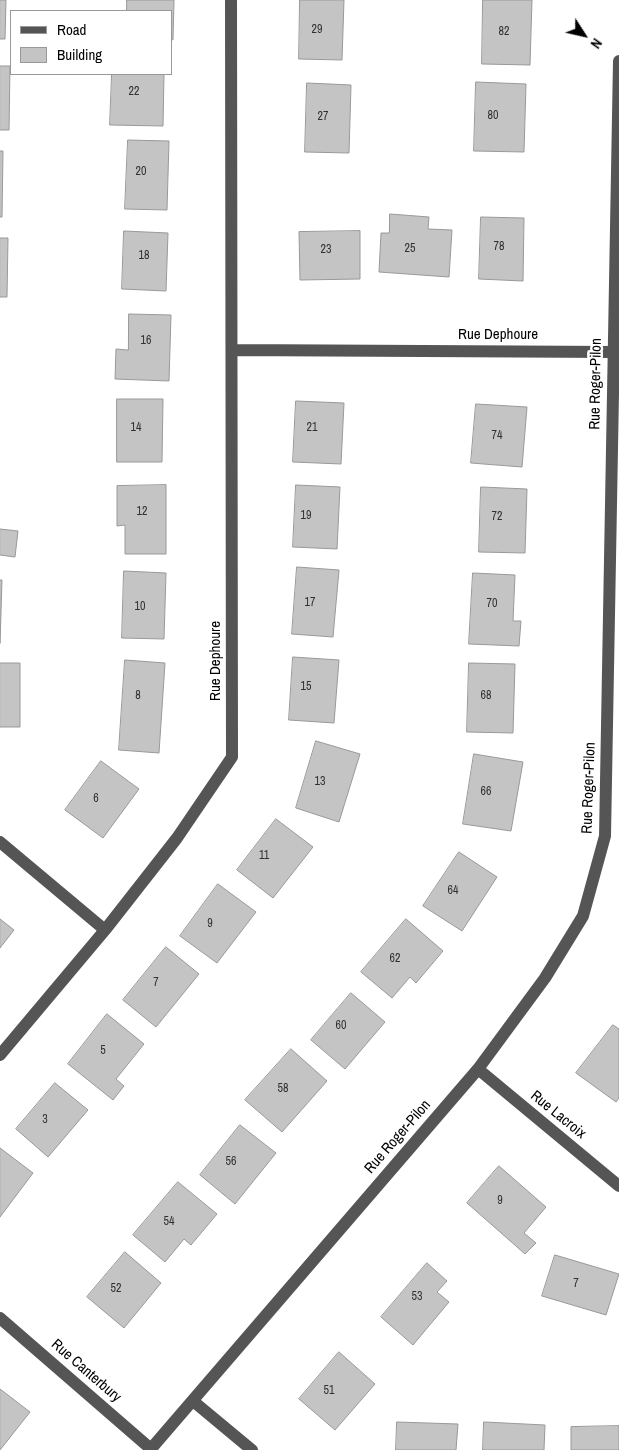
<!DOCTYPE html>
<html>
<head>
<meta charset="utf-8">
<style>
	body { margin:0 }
	#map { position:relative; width:619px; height:1450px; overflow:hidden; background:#fff; font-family:"Archivo Narrow",sans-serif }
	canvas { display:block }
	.legend { position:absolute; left:10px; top:10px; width:162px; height:65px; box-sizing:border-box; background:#fff; border:1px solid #999; margin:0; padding:6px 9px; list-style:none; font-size:15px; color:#000 }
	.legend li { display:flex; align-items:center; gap:10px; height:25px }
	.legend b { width:25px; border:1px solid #999 }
	.north { position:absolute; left:559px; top:10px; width:50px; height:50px; -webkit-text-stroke:4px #fff; paint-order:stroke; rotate:125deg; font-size:14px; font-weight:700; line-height:20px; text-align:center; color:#000 }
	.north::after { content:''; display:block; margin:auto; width:18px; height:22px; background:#000; clip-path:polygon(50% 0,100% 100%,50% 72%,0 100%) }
</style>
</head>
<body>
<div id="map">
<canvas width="619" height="1450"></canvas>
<ul class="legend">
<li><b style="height:6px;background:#555"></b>Road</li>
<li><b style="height:14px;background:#c4c4c4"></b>Building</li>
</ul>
<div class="north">N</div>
</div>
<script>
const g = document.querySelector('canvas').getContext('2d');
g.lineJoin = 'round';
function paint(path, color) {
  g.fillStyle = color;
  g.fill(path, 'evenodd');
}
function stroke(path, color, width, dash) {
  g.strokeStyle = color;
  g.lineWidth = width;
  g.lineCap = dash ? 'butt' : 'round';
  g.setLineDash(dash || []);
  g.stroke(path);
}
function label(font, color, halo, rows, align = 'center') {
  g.font = font + ' "Archivo Narrow",sans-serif';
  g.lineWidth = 5;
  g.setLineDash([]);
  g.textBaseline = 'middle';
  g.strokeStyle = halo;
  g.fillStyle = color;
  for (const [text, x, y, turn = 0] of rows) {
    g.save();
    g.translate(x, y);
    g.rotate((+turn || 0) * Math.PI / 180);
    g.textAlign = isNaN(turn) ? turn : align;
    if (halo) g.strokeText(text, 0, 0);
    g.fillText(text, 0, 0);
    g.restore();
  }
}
const building = new Path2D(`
	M0 0H6L5 39H0Z
	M127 0H174L173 40 171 39V11H127Z
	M300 0H344L342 60 299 59Z
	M483 0H532L530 65 482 64Z
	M0 66H10L9 130H0Z
	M112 74H164L163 126 110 125Z
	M476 82 526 84 524 152 474 151Z
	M307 83 351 85 349 153 305 152Z
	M128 140 169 141 167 210 125 209Z
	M0 151H3L2 217H0Z
	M390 214 429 217 428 229 452 230 449 277 379 272 381 233H389Z
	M481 217 524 218 523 281 479 279Z
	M124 231 168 233 166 291 122 289Z
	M360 231V279L300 280 299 232Z
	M0 238H8L7 297H0Z
	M129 314 171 315 169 381 115 379 116 349 128 350Z
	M117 399H163L162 462H117Z
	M296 401 344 403 341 464 293 462Z
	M476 404 527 407 522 467 471 463Z
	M166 485V554H125V525L117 526V486Z
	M296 485 340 487 337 549 293 547Z
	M481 487 527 489 525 553 479 552Z
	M0 529 18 531 15 557 0 555Z
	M297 567 339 570 333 637 292 634Z
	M124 571 166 573 164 639 122 638Z
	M473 573 515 575 513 621H521L519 646 469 644Z
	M0 580H2L0 643Z
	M293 657 339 660 334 723 289 720Z
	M125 660 165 663 159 753 119 750Z
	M0 663H20V727H0Z
	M469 663 515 664 513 733 467 732Z
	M316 741 360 754 339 822 296 808Z
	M474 754 523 762 511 831 463 824Z
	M101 761 139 789 103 838 65 810Z
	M276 819 313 847 273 898 237 870Z
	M459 852 497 877 462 931 423 906Z
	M218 884 256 912 217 963 180 936Z
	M0 919 14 930 0 948Z
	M406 919 443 951 416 983 410 977 392 998 361 972Z
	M166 947 199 974 156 1027 123 1000Z
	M351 993 385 1022 345 1069 311 1040Z
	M107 1014 144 1044 116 1079 124 1086 113 1100 68 1064Z
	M613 1025 619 1029V1098L616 1102 576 1073Z
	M291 1049 327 1081 282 1132 245 1100Z
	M55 1083 88 1110 48 1157 16 1129Z
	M240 1125 276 1153 235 1204 200 1175Z
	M0 1148 33 1173 0 1217Z
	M499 1166 546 1207 524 1233 536 1243 525 1254 467 1203Z
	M178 1182 217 1214 191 1245 184 1239 165 1262 133 1235Z
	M125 1252 161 1283 124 1328 87 1297Z
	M555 1255 619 1274 606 1315 542 1296Z
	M427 1263 447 1281 437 1292 449 1302 413 1345 381 1317Z
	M339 1352 375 1384 335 1430 299 1399Z
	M0 1389 30 1412 0 1450Z
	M397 1422 458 1424 456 1450H396Z
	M484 1422 545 1425 544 1450H483Z
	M619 1426V1450H571V1427Z`);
paint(building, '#c4c4c4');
stroke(building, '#999', 1);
stroke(new Path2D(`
	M232 350 613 352
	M0 842 105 930
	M0 1055 105 930 177 838 232 757 231 0
	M478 1069 619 1186
	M0 1318 151 1449
	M193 1401 252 1450
	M150 1450 478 1069 545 978 583 916 605 836 619 61`), '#555', 12);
label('12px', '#313131', null, [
	["29",317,30],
	["82",504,32],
	["22",134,92],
	["80",493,116],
	["27",323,117],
	["20",141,172],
	["78",499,247],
	["25",410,249],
	["23",326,250],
	["18",144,256],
	["16",146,341],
	["14",136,428],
	["21",312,428],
	["74",497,436],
	["12",142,512],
	["19",306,516],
	["72",497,517],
	["17",310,603],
	["70",492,604],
	["10",140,607],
	["15",306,687],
	["8",138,696],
	["68",486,696],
	["13",320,782],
	["66",486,792],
	["6",96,799],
	["11",264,856],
	["64",453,891],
	["9",210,924],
	["62",395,959],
	["7",156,983],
	["60",341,1026],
	["5",103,1051],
	["58",283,1089],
	["3",45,1120],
	["56",231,1162],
	["9",500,1201],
	["54",169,1222],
	["7",576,1284],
	["52",116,1289],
	["53",417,1297],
	["51",329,1391]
]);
label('15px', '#000', '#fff', [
	["Rue Dephoure",498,335],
	["Rue Roger-Pilon",596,384,-89],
	["Rue Dephoure",216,661,-90],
	["Rue Roger-Pilon",589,788,-88],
	["Rue Lacroix",558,1115,39],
	["Rue Roger-Pilon",398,1137,-49],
	["Rue Canterbury",86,1371,41]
]);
</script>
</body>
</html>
